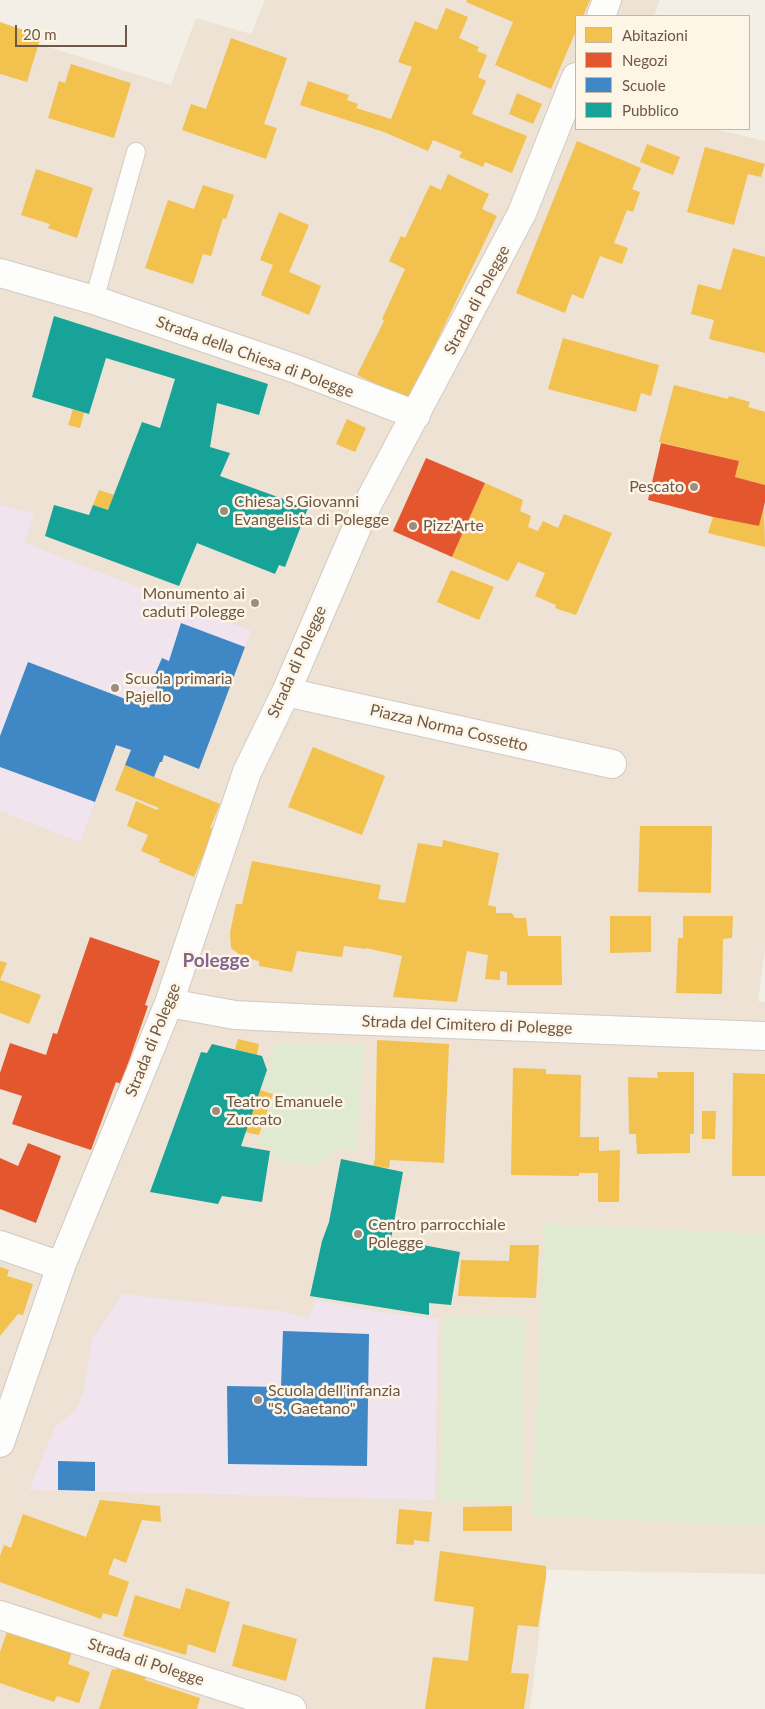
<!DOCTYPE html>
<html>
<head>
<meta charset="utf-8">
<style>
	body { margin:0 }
	#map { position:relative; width:765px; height:1709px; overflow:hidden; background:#f4efe6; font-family:Lato,sans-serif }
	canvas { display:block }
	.legend { position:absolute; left:575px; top:15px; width:175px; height:115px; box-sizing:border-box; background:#fdf5e6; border:1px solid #c4b6a8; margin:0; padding:6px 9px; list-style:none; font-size:15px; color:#6e584a }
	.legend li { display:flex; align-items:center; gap:10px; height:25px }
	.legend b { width:25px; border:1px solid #c4b6a8 }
	.scale { position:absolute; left:15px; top:25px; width:112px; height:22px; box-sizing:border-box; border:2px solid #6e584a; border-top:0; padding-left:6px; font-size:15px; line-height:18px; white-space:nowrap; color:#6e584a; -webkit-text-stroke:4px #fdf5e6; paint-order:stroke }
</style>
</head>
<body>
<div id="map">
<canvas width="765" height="1709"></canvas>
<ul class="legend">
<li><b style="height:14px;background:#f2c14e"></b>Abitazioni</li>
<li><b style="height:14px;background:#e4572e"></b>Negozi</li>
<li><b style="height:14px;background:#3f88c5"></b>Scuole</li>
<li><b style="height:14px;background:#17a398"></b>Pubblico</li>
</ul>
<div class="scale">20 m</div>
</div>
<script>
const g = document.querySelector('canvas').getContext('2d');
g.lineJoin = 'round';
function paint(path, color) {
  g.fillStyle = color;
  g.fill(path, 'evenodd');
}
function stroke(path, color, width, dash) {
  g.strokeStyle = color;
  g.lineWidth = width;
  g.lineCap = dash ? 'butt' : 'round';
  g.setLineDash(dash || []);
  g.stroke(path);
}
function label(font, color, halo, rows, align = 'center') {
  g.font = font + ' Lato,sans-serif';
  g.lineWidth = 5;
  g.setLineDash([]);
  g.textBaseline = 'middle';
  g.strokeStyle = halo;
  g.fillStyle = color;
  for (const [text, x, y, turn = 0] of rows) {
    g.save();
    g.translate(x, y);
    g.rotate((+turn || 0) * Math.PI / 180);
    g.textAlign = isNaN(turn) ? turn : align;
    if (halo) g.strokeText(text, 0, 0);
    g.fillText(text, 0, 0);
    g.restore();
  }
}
paint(new Path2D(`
	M265 0H660L654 16H576V129H714L765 141V950L758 1001 765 1002V1574L547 1570 530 1709H0V32L171 85 196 18 251 34Z`), '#ede2d3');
paint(new Path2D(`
	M0 504 34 514 25 543 251 631 199 769 164 755 162 762 116 745 80 842 0 811Z
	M122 1294 285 1312 308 1319 316 1300 374 1311 438 1319 435 1500 29 1490 56 1425 75 1411 84 1389 92 1339Z`), '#f0e5ef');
paint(new Path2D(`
	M291 1043 363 1045 357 1151 338 1147 318 1166 273 1160V1145H258L275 1093 263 1088 271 1064 268 1062 275 1045Z
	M544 1224 765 1234V1526L532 1516Z
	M443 1315 525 1317 521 1504 440 1501Z`), '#e0ead1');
paint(new Path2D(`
	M467 0H590L583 16H576V31L551 89 495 65 513 22 466 2Z
	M446 8 468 17 459 38 479 47 477 51 487 55 478 77 486 81 472 114 527 136 512 173 485 162 483 167 459 157 462 152 433 140 428 151 384 132 300 105 308 81 349 95 347 100 358 104 356 108 391 119 412 67 398 62 415 21 437 30Z
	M0 22 41 36 27 82 0 74Z
	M231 38 287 58 264 124 277 128 266 159 182 130 191 104 206 109Z
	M71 64 131 83 114 138 48 118 59 81 65 83Z
	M517 93 542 104 533 124 509 114Z
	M577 141 641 168 632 189 640 192 633 212 627 210 614 243 628 248 622 264 600 256 583 299 572 294 565 313 516 293Z
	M647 144 680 157 673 175 640 162Z
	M705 147 765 164 761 177 748 174 734 225 687 212Z
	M36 169 93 188 77 238 48 228 50 224 21 215Z
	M448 174 489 194 482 209 497 216 409 399 357 375 384 321 382 319 405 269 389 261 401 236 405 238 430 185 441 190Z
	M203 185 234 195 226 219 223 218 211 256 203 254 193 284 145 268 168 200 194 209Z
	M279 212 309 225 289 272 321 286 309 315 261 295 273 265 260 260Z
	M733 248 765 257V353L709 339 714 320 691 314 698 284 721 290Z
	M563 338 659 365 651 396 641 393 636 412 548 389Z
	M674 385 728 399 729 396 750 402 748 407 765 412V485L735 477 739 461 659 442Z
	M73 409 84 413 80 428 68 425Z
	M347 419 366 428 355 452 336 444Z
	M485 483 523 500 520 511 531 516 528 527 538 531 543 521 558 528 564 514 612 533 576 615 555 608 556 605 535 596 545 573 518 562 508 581 452 557Z
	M99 490 114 495 108 510 93 505Z
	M764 505 765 547 708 533 713 517 759 526Z
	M451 570 494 587 479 620 437 602Z
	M313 747 385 776 362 835 288 807Z
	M125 765 220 804 210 828 214 829 194 877 159 862 160 859 141 851 148 835 127 826 136 801 157 810 159 808 115 790Z
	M640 826H712L711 893 638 892Z
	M443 840 499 853 488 905 496 907V913H512L515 918H526L528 936H561L562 985H507V972L500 971V980L485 979 488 955 467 951 457 1002 393 997 402 956 366 948V949L344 946 342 957 297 951 292 972 259 966V961L243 957 231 948 230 933 236 904H242L252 861 381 885 378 899 405 903 418 843 442 847Z
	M610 916H651V952L610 953Z
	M683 916H733L732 938 723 939 722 994 676 993 678 938H683Z
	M0 961 7 963 0 980 41 995 29 1024 0 1013Z
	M238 1039 259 1044 257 1055 235 1049Z
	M377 1040 449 1044 444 1163 390 1160 389 1168 373 1166 375 1159Z
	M513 1068 546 1069V1074L581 1075 580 1137H599V1151L620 1150 619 1202H598V1173H579V1176L511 1175Z
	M657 1072H694V1134H690V1153L637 1154 636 1134H629L628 1077 658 1078Z
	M733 1073 765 1074V1176H732Z
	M260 1090 273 1094 259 1135 245 1132Z
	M702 1111H716L715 1139H702Z
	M510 1245H539L536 1298 458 1296 461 1260 509 1261Z
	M0 1267 9 1270 7 1276 33 1284 23 1315 18 1314 0 1336Z
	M100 1500 160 1506 161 1522 142 1520 126 1563 114 1558 108 1574 129 1582 117 1617 103 1613 101 1619 0 1582V1556L4 1545 11 1548 23 1514 86 1537Z
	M512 1506V1531H463V1507Z
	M399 1509 432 1512 429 1542 414 1540V1545L396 1544Z
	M440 1551 546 1566V1576L538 1627 518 1625 511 1673 529 1674 524 1709H425L433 1657 468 1661 474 1607 434 1601Z
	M186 1588 230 1602 215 1653 188 1644 186 1655 123 1636 135 1595 180 1609Z
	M10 1623 74 1645 68 1664 90 1672 79 1703 57 1696 54 1702 0 1683V1652Z
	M243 1624 297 1639 286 1681 232 1666Z
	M121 1655 150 1665 145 1680 200 1698 197 1709H99L112 1669 116 1670Z`), '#f2c14e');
paint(new Path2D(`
	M661 443 739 461 735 477 765 485V502L759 526 713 517 648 500Z
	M426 458 485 483 452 557 393 531Z
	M90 937 160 961 145 1005 148 1006 121 1084 116 1082 91 1150 12 1124 22 1096 0 1089V1073L10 1043 46 1055 53 1033 57 1034Z
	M28 1143 61 1156 36 1223 0 1209V1158L18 1166Z`), '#e4572e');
paint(new Path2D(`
	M181 623 245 647 199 769 164 755 162 762H160L154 777 125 765 131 750 116 745 95 802 0 767V736L28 662 149 708 159 681 153 679 162 658 169 661Z
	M283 1331 369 1334 367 1466 228 1464 227 1386 281 1387Z
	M58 1461 95 1462V1491L58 1490Z`), '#3f88c5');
paint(new Path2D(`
	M54 316 268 384 259 415 217 403 210 447 230 453 220 476 308 508 285 567 279 565 275 574 197 543 179 586 45 536 54 505 89 515 93 505 108 510 142 422 160 428 175 379 106 358 89 414 32 397Z
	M212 1044 262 1056 267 1070 241 1146 270 1151 262 1202 222 1196 218 1204 150 1192 201 1052 207 1053Z
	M341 1159 403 1172 391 1239 460 1252 451 1305 429 1303V1315L310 1296 322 1241 329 1222Z`), '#17a398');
const lane = new Path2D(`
	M94 300 136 152`);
const street = new Path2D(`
	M601 16 607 0
	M0 273 94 300 296 369 416 415
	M286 692 612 764
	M169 1003 235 1015 318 1019 765 1036
	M0 1245 61 1266
	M0 1443 61 1266 169 1003 247 772 286 692 364 511 522 213 576 77
	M0 1615 292 1709`);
stroke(lane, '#d2cac2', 20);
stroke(street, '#d2cac2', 30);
stroke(lane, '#fdfdfb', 18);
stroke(street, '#fdfdfb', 28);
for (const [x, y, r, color] of [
	[694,487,5,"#9d8d81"],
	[224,511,5,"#9d8d81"],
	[413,526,5,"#9d8d81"],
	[255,603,5,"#9d8d81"],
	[115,688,5,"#9d8d81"],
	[216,1111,5,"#9d8d81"],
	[358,1234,5,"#9d8d81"],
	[258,1400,5,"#9d8d81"]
]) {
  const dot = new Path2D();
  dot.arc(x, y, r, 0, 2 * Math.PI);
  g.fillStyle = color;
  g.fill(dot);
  stroke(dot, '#fdf5e6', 2);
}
label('16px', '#6e584a', '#fdf5e6', [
	["Strada di Polegge",477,300,-62],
	["Strada della Chiesa di Polegge",255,357,20],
	["Strada di Polegge",297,662,-66],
	["Piazza Norma Cossetto",449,728,13],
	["Strada del Cimitero di Polegge",467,1025,2],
	["Strada di Polegge",153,1040,-68],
	["Strada di Polegge",146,1662,18]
]);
label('16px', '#6e584a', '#fdf5e6', [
	["Pescato",684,487,"right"],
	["Chiesa S.Giovanni",234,502],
	["Evangelista di Polegge",234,520],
	["Pizz'Arte",423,526],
	["Monumento ai",245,594,"right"],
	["caduti Polegge",245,612,"right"],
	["Scuola primaria",125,679],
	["Pajello",125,697],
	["Teatro Emanuele",226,1102],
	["Zuccato",226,1120],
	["Centro parrocchiale",368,1225],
	["Polegge",368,1243],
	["Scuola dell'infanzia",268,1391],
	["\"S. Gaetano\"",268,1409]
], 'left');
label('bold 19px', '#846592', '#fdf5e6', [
	["Polegge",216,961]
]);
</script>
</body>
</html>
